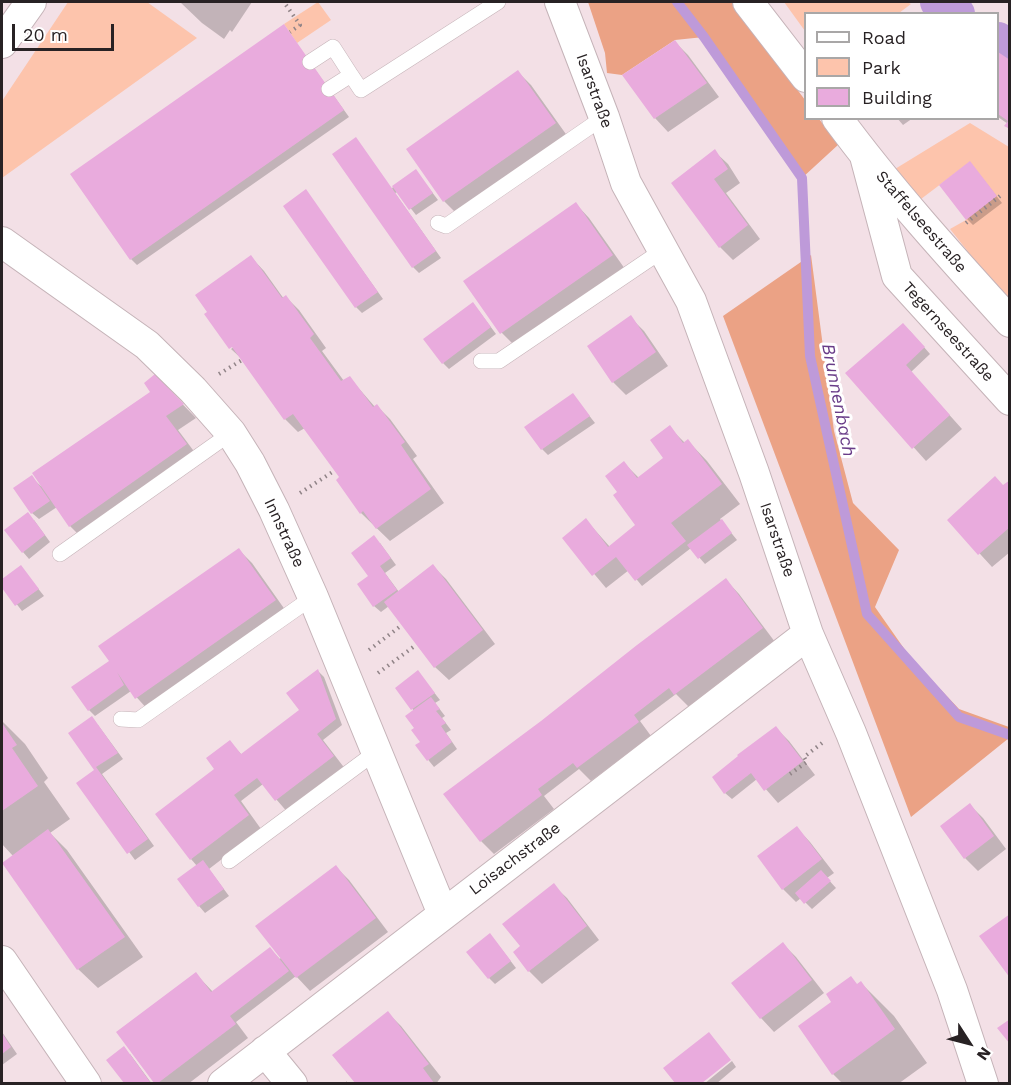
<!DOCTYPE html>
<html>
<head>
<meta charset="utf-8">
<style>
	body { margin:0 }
	#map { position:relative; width:1011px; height:1085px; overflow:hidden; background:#f3e0e6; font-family:"Work Sans",sans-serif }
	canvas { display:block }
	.frame { position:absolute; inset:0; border:3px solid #282224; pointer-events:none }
	.legend { position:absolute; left:804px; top:12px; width:195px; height:108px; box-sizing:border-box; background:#fff; border:2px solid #a9a7a7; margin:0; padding:8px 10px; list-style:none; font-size:18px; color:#282224 }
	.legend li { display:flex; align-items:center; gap:12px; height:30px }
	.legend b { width:30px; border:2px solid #a9a7a7 }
	.north { position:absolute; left:939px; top:1013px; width:60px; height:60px; -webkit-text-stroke:4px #fff; paint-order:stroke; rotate:126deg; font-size:16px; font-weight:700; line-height:24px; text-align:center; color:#282224 }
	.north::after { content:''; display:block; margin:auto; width:21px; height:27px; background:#282224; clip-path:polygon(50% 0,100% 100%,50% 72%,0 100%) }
	.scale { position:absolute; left:12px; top:24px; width:102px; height:27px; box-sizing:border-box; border:3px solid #282224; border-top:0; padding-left:8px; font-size:18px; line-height:21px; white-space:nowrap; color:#282224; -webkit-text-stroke:4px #fff; paint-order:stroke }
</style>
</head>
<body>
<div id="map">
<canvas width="1011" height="1085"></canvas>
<div class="frame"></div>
<ul class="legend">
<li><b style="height:8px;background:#fff"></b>Road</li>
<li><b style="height:16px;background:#fdc4ac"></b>Park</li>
<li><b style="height:16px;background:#e9abdd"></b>Building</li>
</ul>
<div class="north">N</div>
<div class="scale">20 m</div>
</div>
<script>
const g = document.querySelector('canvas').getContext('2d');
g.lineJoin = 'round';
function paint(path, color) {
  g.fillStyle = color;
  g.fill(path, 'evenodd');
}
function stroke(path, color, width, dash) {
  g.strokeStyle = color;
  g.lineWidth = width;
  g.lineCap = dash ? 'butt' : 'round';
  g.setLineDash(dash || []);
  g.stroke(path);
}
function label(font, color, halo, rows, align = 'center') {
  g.font = font + ' "Work Sans",sans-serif';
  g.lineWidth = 6;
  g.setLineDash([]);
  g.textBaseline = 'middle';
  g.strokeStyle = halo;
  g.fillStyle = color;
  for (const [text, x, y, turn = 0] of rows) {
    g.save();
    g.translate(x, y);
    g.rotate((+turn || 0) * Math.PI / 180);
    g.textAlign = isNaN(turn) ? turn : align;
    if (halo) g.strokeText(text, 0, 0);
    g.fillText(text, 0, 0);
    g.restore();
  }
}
paint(new Path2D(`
	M68 2H147L197 38 2 178V101Z
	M318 2 331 20 297 43 284 24Z
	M784 2H907L911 4 899 13 806 14 805 31Z
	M970 123 1009 147 1010 299 1007 301 950 229 966 220 970 162 921 199 895 169Z`), '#fdc4ac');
paint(new Path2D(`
	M588 2H732L805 100 806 118 819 119 839 144 802 178 704 37 675 40 622 75 607 73 605 53Z
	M811 255 834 431 853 503 899 550 875 607 910 657 959 709 1009 727V738L911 817 723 316Z`), '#eba285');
paint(new Path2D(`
	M180 2H252L232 32 230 30 224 39 202 23Z
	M284 26 349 117 137 265 131 259Z
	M675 42 688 55 719 97 668 132 655 118Z
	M998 53 1010 62V129L1006 126 1008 124 998 117Z
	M518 72 531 85 568 137 457 214 444 201Z
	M897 118H913L903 125Z
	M714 151 728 164 740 183 726 193 760 239 733 260 720 247 673 183Z
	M976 170 1002 203 973 225 967 219Z
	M416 171 438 200 416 215 398 192 395 193 441 258 419 273 413 267 392 188Z
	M306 191 383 299 362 313 356 307Z
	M576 204 589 218 625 269 515 346 502 333 465 282Z
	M251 257 264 271 284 299 286 297 299 310 326 348 322 351 344 381 349 377 375 407 377 406 390 419 417 456 413 459 444 503 390 541 361 513 338 480 341 478 305 428 298 432 285 419 244 361 231 349 239 343Z
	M479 311 496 334 449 369 443 363Z
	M630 317 644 331 668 366 626 395 613 382Z
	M910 331 930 354 911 372 962 429 926 461 847 373Z
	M155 376 196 418 178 430 199 458 83 539 70 526 57 507 39 519 32 513 31 477 41 486 152 392Z
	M573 395 595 423 548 455 542 449Z
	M669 427 685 443 688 441 707 461 740 504 720 519 737 540 705 564 691 548 642 586 629 570 606 588 564 538 586 520 610 547 643 534 619 493 624 463 639 478 665 459Z
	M1010 482V552L992 567 949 520Z
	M34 520 50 542 29 559 23 552Z
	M380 543 396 565 385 573 399 592 433 566 446 579 495 644 449 680 435 667 389 606 381 612 374 606 370 577Z
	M238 549 252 563 288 614 149 711 131 691 95 716 89 710 108 663Z
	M21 567 44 596 22 611 2 585V581Z
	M726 580 739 594 775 642 689 707 676 694 640 721 651 736 591 781 579 769 544 796 554 809 494 854 481 841 506 750Z
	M318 671 324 677 342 725 323 740 346 770 289 814 263 784 241 801 261 829 209 869 229 896 205 913 199 906 197 866 191 859 216 769 230 742 242 755 299 712Z
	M418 672 440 700 435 703 445 716 442 718 451 730 446 733 457 749 434 767 417 746 422 742 416 728 414 711 397 688Z
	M2 721 25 744 48 778 44 782 70 819 50 833 67 850 143 957 98 988 78 969 13 856 2 844Z
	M98 725 123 759 102 774 154 846 135 860 78 783 96 770 70 733Z
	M776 728 789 741 815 775 778 803 757 779 732 799 725 793Z
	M970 805 983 818 1006 849 978 871 965 858Z
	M797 828 810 842 834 873 827 878 836 888 812 909 801 898 796 902 783 889Z
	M336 867 349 880 388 932 310 991 296 976 236 1022 248 1038 188 1084H156L118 1032 196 974 213 992 270 949 280 959Z
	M553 885 567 898 599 940 542 984 529 971 522 947Z
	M496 942 516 968 495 984 489 978Z
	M783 944 796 957 824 993 774 1032 761 1018 733 983Z
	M861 983 894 1016 927 1063 898 1084H843L833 1074 858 985Z
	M388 1013 401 1026 441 1077 436 1084H357L334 1055Z
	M2 1032 17 1054 2 1065Z
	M130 1054 152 1084H126L108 1060Z
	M732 1061 736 1067 716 1084H704Z`), '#0003');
stroke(new Path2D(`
	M677 2 704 37 802 178 810 356 867 614 959 717 1010 735`), '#be9ad9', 10);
stroke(new Path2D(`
	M938 2 957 14
	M998 40 1010 48`), '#be9ad9', 36);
paint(new Path2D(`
	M284 24 344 110 130 260 70 174Z
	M675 40 707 83 654 119 622 75Z
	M998 52 1010 60V129L1004 126 1008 121 998 114Z
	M518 70 556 123 443 202 406 149Z
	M356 137 436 251 412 268 332 154Z
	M715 149 728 169 714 179 748 225 719 248 671 183Z
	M970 161 997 196 966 220 939 185Z
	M416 169 433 193 409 210 392 186Z
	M306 189 378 292 355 308 283 206Z
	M576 202 613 255 500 334 463 281Z
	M251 255 282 298 286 295 314 334 310 338 341 381 350 376 373 407 377 404 405 442 401 445 431 489 376 529 363 511 360 514 336 480 339 477 293 414 284 420 232 347 229 349 204 314 207 312 195 295Z
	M473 302 491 327 442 364 423 339Z
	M631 315 656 352 612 383 587 346Z
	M903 323 925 347 906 365 950 415 912 449 845 373Z
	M155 374 184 404 166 416 187 444 69 527 32 473 150 392 144 383Z
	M573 393 590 416 541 450 524 427Z
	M670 425 683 443 688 439 722 484 671 523 686 541 635 581 616 557 592 576 562 538 586 518 608 547 635 525 613 495 617 492 605 476 624 461 637 478 663 458 650 440Z
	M32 475 50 501 31 514 13 488Z
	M995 476 1003 485 1010 480V527L978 555 947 520Z
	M28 512 45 535 22 553 4 530Z
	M722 519 732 533 698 559 687 545Z
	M374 535 391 558 380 566 397 590 373 607 357 584 368 576 351 553Z
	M239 548 276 600 135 699 117 672 124 685 88 711 71 687 109 661 98 646Z
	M433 564 483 630 434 668 384 602Z
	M21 565 39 589 15 606 2 588V579Z
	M726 578 763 628 674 695 669 688 634 715 639 722 577 768 573 763 538 789 542 795 480 842 443 794 541 721 637 645Z
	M318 669 336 719 317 734 334 756 275 801 257 778 234 795 249 815 190 860 155 814 214 769 206 758 230 740 241 754 299 710 286 693Z
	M418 670 435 693 411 710 395 688Z
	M431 697 440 709 436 711 446 723 441 726 452 742 427 761 415 745 420 742 411 730 414 728 405 716Z
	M92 716 118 753 96 767 148 839 127 854 76 783 94 770 68 733Z
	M2 723 17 745 12 748 38 786 2 811Z
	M776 726 803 761 764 791 751 773 724 794 712 777 738 756 737 755Z
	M970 803 994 836 964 859 940 826Z
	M797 826 822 859 782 890 757 856Z
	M48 829 125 937 77 970 2 863Z
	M203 860 224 889 198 907 177 879Z
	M336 865 376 918 296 978 255 926Z
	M821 870 831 881 804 904 795 893Z
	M554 883 587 926 528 972 513 952 520 946 502 924Z
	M1010 914V978L979 936Z
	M490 933 511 961 488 979 466 952Z
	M783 942 812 980 760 1019 731 983Z
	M270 947 289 971 230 1016 236 1024 158 1083H154L116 1032 196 972 211 992Z
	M851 976 857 984 861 981 895 1029 832 1075 798 1026 831 1002 826 994Z
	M388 1011 429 1064 423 1068 434 1083H355L332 1055Z
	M1010 1019V1044L997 1028Z
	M709 1032 731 1060 702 1083H675L663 1068Z
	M2 1033 11 1047 2 1054Z
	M124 1046 150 1082 148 1083H124L106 1060Z`), '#e9abdd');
const lane = new Path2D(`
	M310 62 333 47 351 75
	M329 89 351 75 361 90 498 2
	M438 223 446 226 604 117
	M481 361H499L663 250
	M60 554 231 433
	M121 719 138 720 313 597
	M229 861 376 752`);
const street = new Path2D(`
	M560 2 604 117 626 183 691 301 754 473 808 634 851 733 952 990 983 1084
	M748 2 806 77
	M2 43 31 2
	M837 118C890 190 950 256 1010 322
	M865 156 897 276 1010 400
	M2 242 147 345 193 390 231 433 250 463 274 510 313 597 443 914
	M2 961 86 1084
	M265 1051 292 1084
	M223 1084 808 634`);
stroke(lane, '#c5b3b8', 16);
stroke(street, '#c5b3b8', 32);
stroke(new Path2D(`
	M286 5 300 25 290 32
	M966 223 1000 196
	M219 374 242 360
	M300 493 334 471
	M369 650 402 625
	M378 673 416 645
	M790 774 807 762 804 757 822 743
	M347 1084 350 1081`), '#918488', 4, [1.5, 4.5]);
stroke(lane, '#fff', 15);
stroke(street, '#fff', 30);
label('16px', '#282224', '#fff', [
	["Isarstraße",594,91,70],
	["Staffelseestraße",921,222,49],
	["Tegernseestraße",948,332,48],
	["Innstraße",284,533,65],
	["Isarstraße",777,540,71],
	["Loisachstraße",515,859,-37]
]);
label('italic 18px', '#693c88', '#fff', [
	["Brunnenbach",838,400,79]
]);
</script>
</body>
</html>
